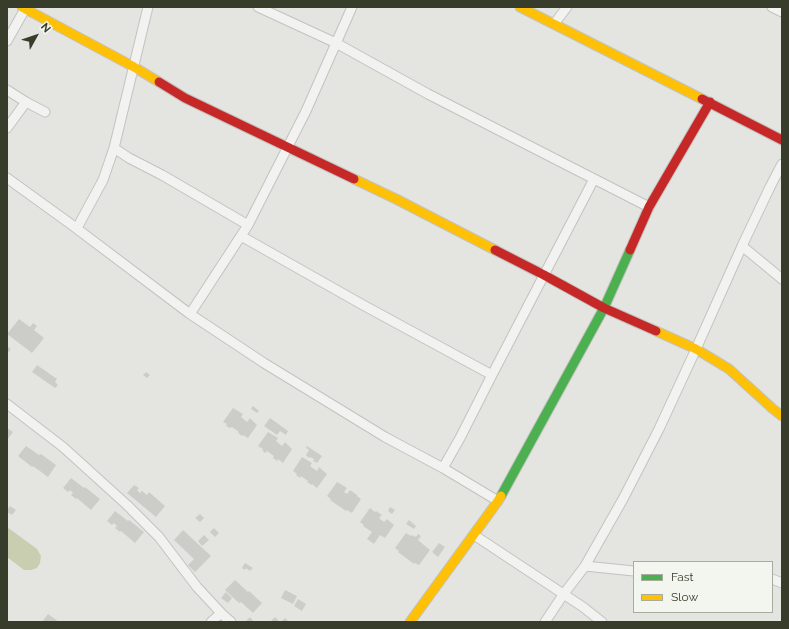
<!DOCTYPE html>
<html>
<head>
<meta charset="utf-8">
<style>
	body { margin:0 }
	#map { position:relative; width:789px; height:629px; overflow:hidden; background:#e4e5e1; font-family:Raleway,sans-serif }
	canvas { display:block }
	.frame { position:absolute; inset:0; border:8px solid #373d2a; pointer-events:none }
	.legend { position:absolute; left:633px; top:561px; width:140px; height:52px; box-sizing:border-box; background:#f3f5ef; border:1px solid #a8aba0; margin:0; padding:5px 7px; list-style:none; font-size:12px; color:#373d2a }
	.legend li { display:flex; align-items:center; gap:8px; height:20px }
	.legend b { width:20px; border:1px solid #a8aba0 }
	.north { position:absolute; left:16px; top:16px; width:40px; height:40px; -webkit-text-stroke:3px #f3f5ef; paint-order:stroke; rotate:50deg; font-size:11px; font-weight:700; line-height:16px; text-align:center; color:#373d2a }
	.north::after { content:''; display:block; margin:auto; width:14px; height:18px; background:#373d2a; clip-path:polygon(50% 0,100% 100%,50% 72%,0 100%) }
</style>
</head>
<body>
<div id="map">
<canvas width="789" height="629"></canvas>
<div class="frame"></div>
<ul class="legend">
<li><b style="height:5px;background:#4caf50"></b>Fast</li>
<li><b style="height:5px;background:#ffc107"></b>Slow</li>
</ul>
<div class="north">N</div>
</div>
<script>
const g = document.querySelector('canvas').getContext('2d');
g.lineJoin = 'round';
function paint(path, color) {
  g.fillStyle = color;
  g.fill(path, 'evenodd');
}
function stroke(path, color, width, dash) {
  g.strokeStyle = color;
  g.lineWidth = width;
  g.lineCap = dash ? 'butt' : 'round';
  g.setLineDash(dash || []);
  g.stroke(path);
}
paint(new Path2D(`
	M7 527 37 549 41 556 40 563 37 568 31 570H24L7 557Z`), '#c9ceb1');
paint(new Path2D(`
	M19 319 30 327 33 323 37 326 34 330 44 338 32 353 7 334Z
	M7 346 11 349 7 354Z
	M37 365 57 379 55 382 58 385 55 388 32 372Z
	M146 372 150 375 147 378 143 375Z
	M253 406 259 411 257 413 251 409Z
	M233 408 243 414 241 417 247 422 250 418 257 425 248 438 243 435 242 436 238 433 239 432 232 427 230 428 226 426 227 424 223 422Z
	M270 418 288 431 286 435 280 431 277 435 264 426Z
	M7 428 13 432 7 440Z
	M268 432 278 438 276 441 282 446 285 442 292 449 283 463 278 459 277 461 273 458 274 456 267 451 265 453 262 450 263 449 258 446Z
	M26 446 39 455 41 454 56 465 48 477 33 466 32 467 18 456Z
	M307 446 322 456 317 463 313 461 314 459 310 457 309 458 306 455 309 450 306 448Z
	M302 457 312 463 310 466 317 471 319 467 327 474 317 488 312 484V485L307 482 308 481 301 476 300 478 296 475 297 474 293 471Z
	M71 478 84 488 85 487 100 499 91 510 77 498 76 499 71 495 73 493 70 490 68 492 63 488Z
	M337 482 347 488 344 492 347 494 350 490 357 495V496L361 499 352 513 347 510 346 511 330 500 331 499 327 496Z
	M134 485 139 488 137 490 140 493 142 491 147 495 149 492 165 506 156 517 127 493Z
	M10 506 16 510 12 515 7 512V510Z
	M390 507 395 510 392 514 388 511Z
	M370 508 375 512 376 511 382 515 379 518 384 522 387 519 394 525 385 538 380 535 374 544 367 539 372 532 363 526 364 525 360 522Z
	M115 511 128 521 129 520 144 532 135 543 121 531 120 532 115 528 117 526 114 523 112 525 107 521Z
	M200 514 204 518 200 522 195 518Z
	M409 520 416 526 414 529 406 524Z
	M214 528 219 533 215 537 210 532Z
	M183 530 211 556 195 572 188 565 194 559 174 540Z
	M406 533 411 536 412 535 416 537 418 534 421 536 418 540 430 550 419 565 415 563 414 564 398 552 399 551 395 548Z
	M204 535 209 540 202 546 198 541Z
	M439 543 445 547 438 557 432 552Z
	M245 563 253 568 250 571 246 568 245 570 242 568Z
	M235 580 248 592 249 591 262 603 253 613 241 602 239 603 225 590Z
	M285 590 297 596 293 604 281 598Z
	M226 592 232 598 228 603 221 598Z
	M298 599 306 604 302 611 294 606Z
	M48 614 59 622H42Z
	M250 617 254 622H245Z
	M275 617 280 622H270Z
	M285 618 289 622H281Z`), '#cccdc9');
const street = new Path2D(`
	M258 7 336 43 428 94 649 207
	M772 7 782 12
	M554 24 567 7
	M7 41 25 9
	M7 90 26 102 45 112
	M7 128 26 102
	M114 148 129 158 162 175 248 225
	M7 178 72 225 190 314 264 363 385 437 443 468 498 501
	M77 228 103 180 114 148 148 7
	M241 236 363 305 492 375
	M742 246 782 279
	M190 314 248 225 306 111 352 7
	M7 404 63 447 127 505 159 537 197 587 223 615 231 622
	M443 468 460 438 492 375 594 179
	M474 535 583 607 602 622
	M585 566 634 571
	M772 579 782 583
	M211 622 221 613
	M545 622 563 595 585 566 623 499 659 429 696 349 742 246 770 187 782 164`);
const fast = new Path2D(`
	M501 496 604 308 630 250`);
const slow = new Path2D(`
	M22 7 134 67 159 82
	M520 7 702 99
	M354 179 396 199 495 250
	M656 331 696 349 729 369 773 409 782 416
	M410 622 498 501 501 496`);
const jam = new Path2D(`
	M159 82 185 98 354 179
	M702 99 782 140
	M495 250 544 275 604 308 656 331
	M630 250 649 207 710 102`);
stroke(street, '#c2c3bf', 11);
stroke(fast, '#c2c3bf', 11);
stroke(slow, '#c2c3bf', 11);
stroke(jam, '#c2c3bf', 11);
stroke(street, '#f2f3f0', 9);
stroke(fast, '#4caf50', 9);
stroke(slow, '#ffc107', 9);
stroke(jam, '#c62828', 9);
</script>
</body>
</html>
